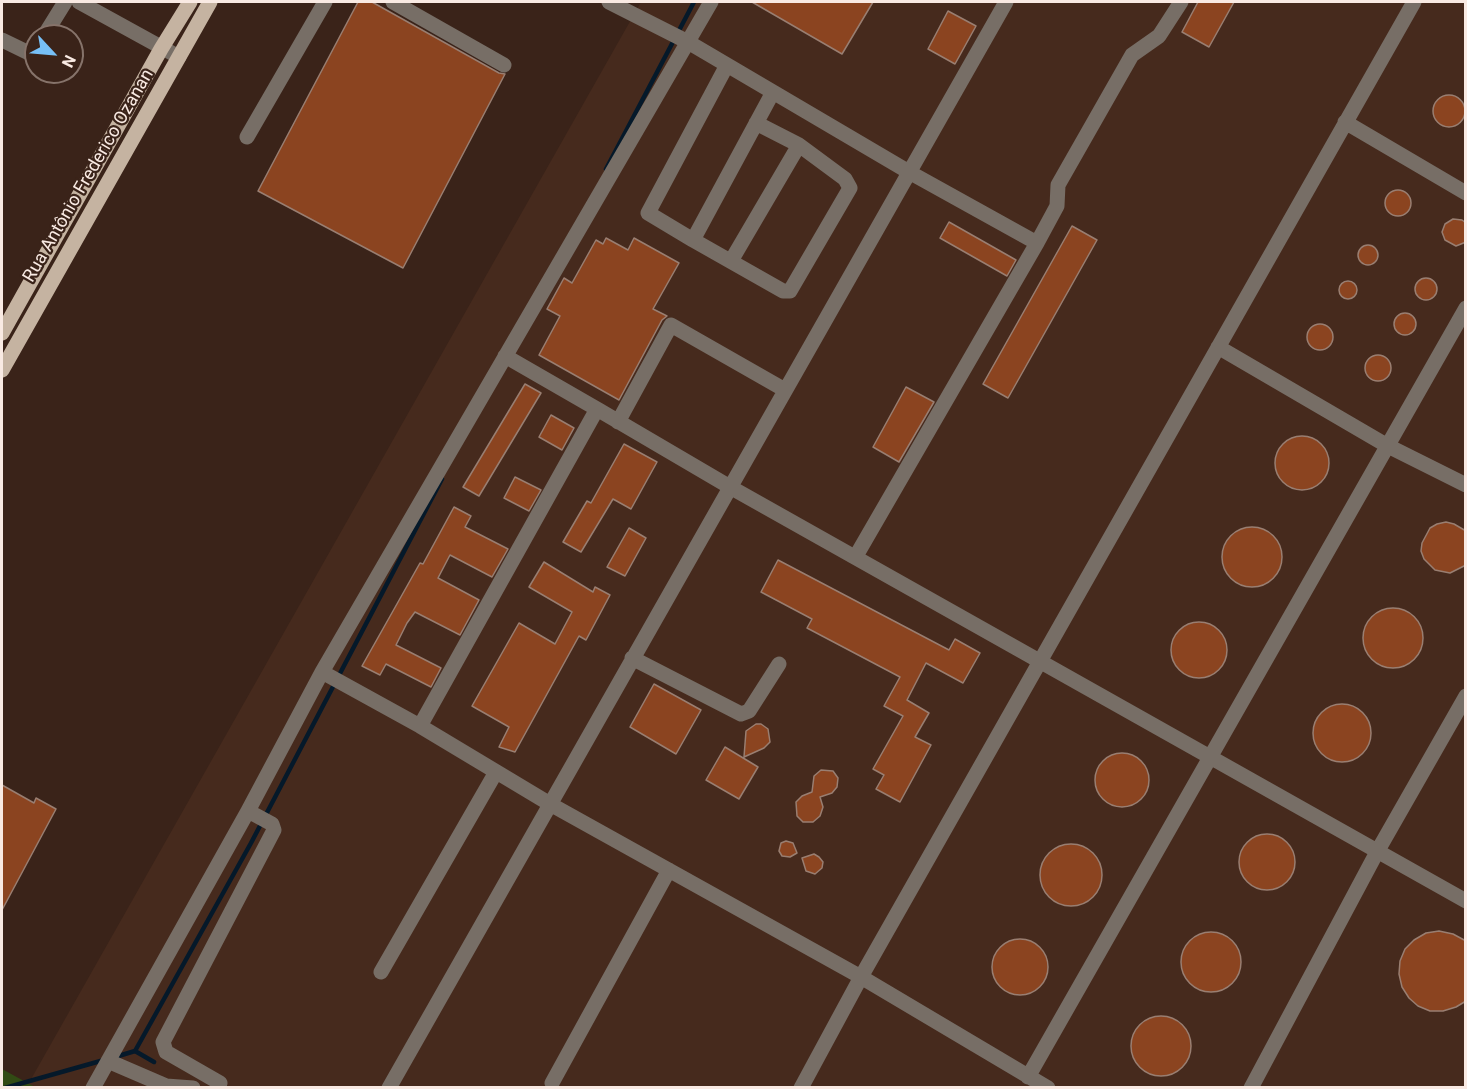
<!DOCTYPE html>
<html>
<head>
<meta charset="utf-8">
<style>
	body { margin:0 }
	#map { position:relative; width:1467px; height:1089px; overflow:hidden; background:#3a2319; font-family:Roboto,sans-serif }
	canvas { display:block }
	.frame { position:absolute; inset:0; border:3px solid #f9eae3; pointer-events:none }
	.north { position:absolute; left:24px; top:24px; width:60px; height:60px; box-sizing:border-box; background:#3a2319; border:2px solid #86736a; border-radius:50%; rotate:116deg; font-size:16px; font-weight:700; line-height:24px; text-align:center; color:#f9eae3 }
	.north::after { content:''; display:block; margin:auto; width:21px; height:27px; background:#77c0f7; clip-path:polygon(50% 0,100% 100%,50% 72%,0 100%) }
</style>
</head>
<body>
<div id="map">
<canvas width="1467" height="1089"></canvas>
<div class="frame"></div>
<div class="north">N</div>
</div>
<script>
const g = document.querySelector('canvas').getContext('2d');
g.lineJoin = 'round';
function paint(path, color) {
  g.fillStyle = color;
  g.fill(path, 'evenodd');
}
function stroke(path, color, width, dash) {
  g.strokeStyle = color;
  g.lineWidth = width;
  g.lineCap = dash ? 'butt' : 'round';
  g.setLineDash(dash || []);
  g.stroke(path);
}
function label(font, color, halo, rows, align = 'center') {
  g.font = font + ' Roboto,sans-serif';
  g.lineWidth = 4.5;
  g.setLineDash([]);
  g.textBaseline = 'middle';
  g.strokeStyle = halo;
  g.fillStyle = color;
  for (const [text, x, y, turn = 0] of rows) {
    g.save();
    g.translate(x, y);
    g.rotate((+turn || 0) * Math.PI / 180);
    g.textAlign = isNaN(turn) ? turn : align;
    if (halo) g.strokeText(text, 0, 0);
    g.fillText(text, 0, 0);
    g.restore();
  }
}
paint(new Path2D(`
	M641 2H1465V1087L26 1088Z`), '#462a1d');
paint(new Path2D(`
	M2 1069 35 1087H2Z`), '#324b14');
stroke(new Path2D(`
	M606 169 694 2
	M135 1051 251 843 442 479
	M115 1057 135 1051 154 1062
	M5 1088 104 1060`), '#05192a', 4.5);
const building = new Path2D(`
	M358 2H372L499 73 505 74 403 268 258 191Z
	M752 2H873L842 54Z
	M1198 2H1234L1209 47 1182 32Z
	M948 11 976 26 955 64 928 49Z
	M1433 111a16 16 0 1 1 32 0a16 16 0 1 1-32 0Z
	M1385 203a13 13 0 1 1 26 0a13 13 0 1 1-26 0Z
	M1453 219 1462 220 1466 223V242L1456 246 1445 240 1442 232 1445 224Z
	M949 222 1016 260 1007 276 940 238Z
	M1072 226 1097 240 1008 398 983 384Z
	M606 238 628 250 634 238 679 263 653 309 667 316 662 320 619 400 539 355 560 316 547 309 564 278 572 283 596 240 603 244Z
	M1358 255a10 10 0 1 1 20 0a10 10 0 1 1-20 0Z
	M1415 289a11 11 0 1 1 22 0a11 11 0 1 1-22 0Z
	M1339 290a9 9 0 1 1 18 0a9 9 0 1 1-18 0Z
	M1394 324a11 11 0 1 1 22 0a11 11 0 1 1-22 0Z
	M1307 337a13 13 0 1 1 26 0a13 13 0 1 1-26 0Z
	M1365 368a13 13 0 1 1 26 0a13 13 0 1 1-26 0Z
	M525 384 541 393 479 496 463 487Z
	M906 387 934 402 899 462 873 447Z
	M551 415 574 428 562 450 539 437Z
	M1275 463a27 27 0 1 1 54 0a27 27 0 1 1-54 0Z
	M624 444 657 462 631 509 613 499 581 552 563 542 587 501 591 503Z
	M515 477 541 490 529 511 504 498Z
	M454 507 471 516 465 527 508 549 492 577 450 555 438 578 479 600 460 635 415 612 407 623 396 645 441 668 431 687 386 664 380 675 362 666 420 563 423 564Z
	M1446 522 1454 524 1466 531V565L1450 573 1435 570 1424 559 1421 551 1422 543 1430 528 1437 524Z
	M1222 557a30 30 0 1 1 60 0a30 30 0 1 1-60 0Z
	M629 528 646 538 625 576 607 567Z
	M778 560 949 650 955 639 980 653 963 683 926 663 907 700 929 713 915 737 931 745 900 802 876 789 884 775 873 769 903 716 884 706 900 677 807 628 812 619 761 592Z
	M544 562 593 592 595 587 610 595 586 640 579 636 515 752 499 747 509 727 472 706 519 623 555 644 572 612 529 587Z
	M1363 638a30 30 0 1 1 60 0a30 30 0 1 1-60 0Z
	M1171 650a28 28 0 1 1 56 0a28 28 0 1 1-56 0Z
	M654 684 701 710 676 754 630 727Z
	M1313 733a29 29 0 1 1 58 0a29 29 0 1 1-58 0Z
	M756 724H761L768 729 770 742 764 748 744 757 746 731Z
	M725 747 758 767 739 799 706 780Z
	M1095 780a27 27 0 1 1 54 0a27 27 0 1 1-54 0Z
	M821 770 833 771 838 778 837 787 832 793 820 797 823 807 820 816 813 822H803L797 816 796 802 802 796 812 792 814 776Z
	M2 785 34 803 36 798 56 809 2 910Z
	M1239 862a28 28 0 1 1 56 0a28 28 0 1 1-56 0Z
	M786 841 793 843 797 853 790 857 782 856 779 851 781 843Z
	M1040 875a31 31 0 1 1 62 0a31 31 0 1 1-62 0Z
	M814 854 819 857 823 862 822 868 815 874 806 871 802 858Z
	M1439 931 1453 934 1466 941V1001L1456 1007 1443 1011H1430L1418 1006 1409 998 1402 987 1399 974 1400 961 1405 949 1414 940 1426 933Z
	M1181 962a30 30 0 1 1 60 0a30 30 0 1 1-60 0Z
	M992 967a28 28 0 1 1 56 0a28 28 0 1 1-56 0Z
	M1131 1046a30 30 0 1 1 60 0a30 30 0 1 1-60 0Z`);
paint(building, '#8b4420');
stroke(building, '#997e71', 1.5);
stroke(new Path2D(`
	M79 2 179 57
	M393 2 504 65
	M609 2 688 42 909 172 1037 243
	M44 36 65 2
	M2 40 33 55 36 49
	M773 92 693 240 783 291H790L850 188 845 179 799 145
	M1345 122 1466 193
	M247 137 325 2
	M693 240 648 213 727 65
	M731 261 799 145 756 123
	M1218 347 1386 445 1466 485
	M505 356 597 409
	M618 422 671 325 785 390
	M856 556 1037 243 1057 206 1058 185 1132 55 1159 36 1181 2
	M632 658 741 714 749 711 779 664
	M322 672 420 726 550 804 861 977 1048 1088
	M420 726 597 409 730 487 1466 901
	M381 972 496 772
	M108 1061 166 1086 193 1088
	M1028 1077 1466 308
	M552 1083 669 870
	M93 1088 248 811 322 672 711 2
	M218 1088 220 1083 166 1052 163 1042 274 830 272 824 248 811
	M389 1088 1006 2
	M801 1088 861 977 1414 2
	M1251 1088 1377 852 1466 696`), '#776e66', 15);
stroke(new Path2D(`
	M2 333 161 49 190 2
	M2 370 210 2`), '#c5b3a1', 15);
label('18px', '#f9eae3', '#3a2319', [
	["Rua Antônio Frederico Ozanan",89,176,-60]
]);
</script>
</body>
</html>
